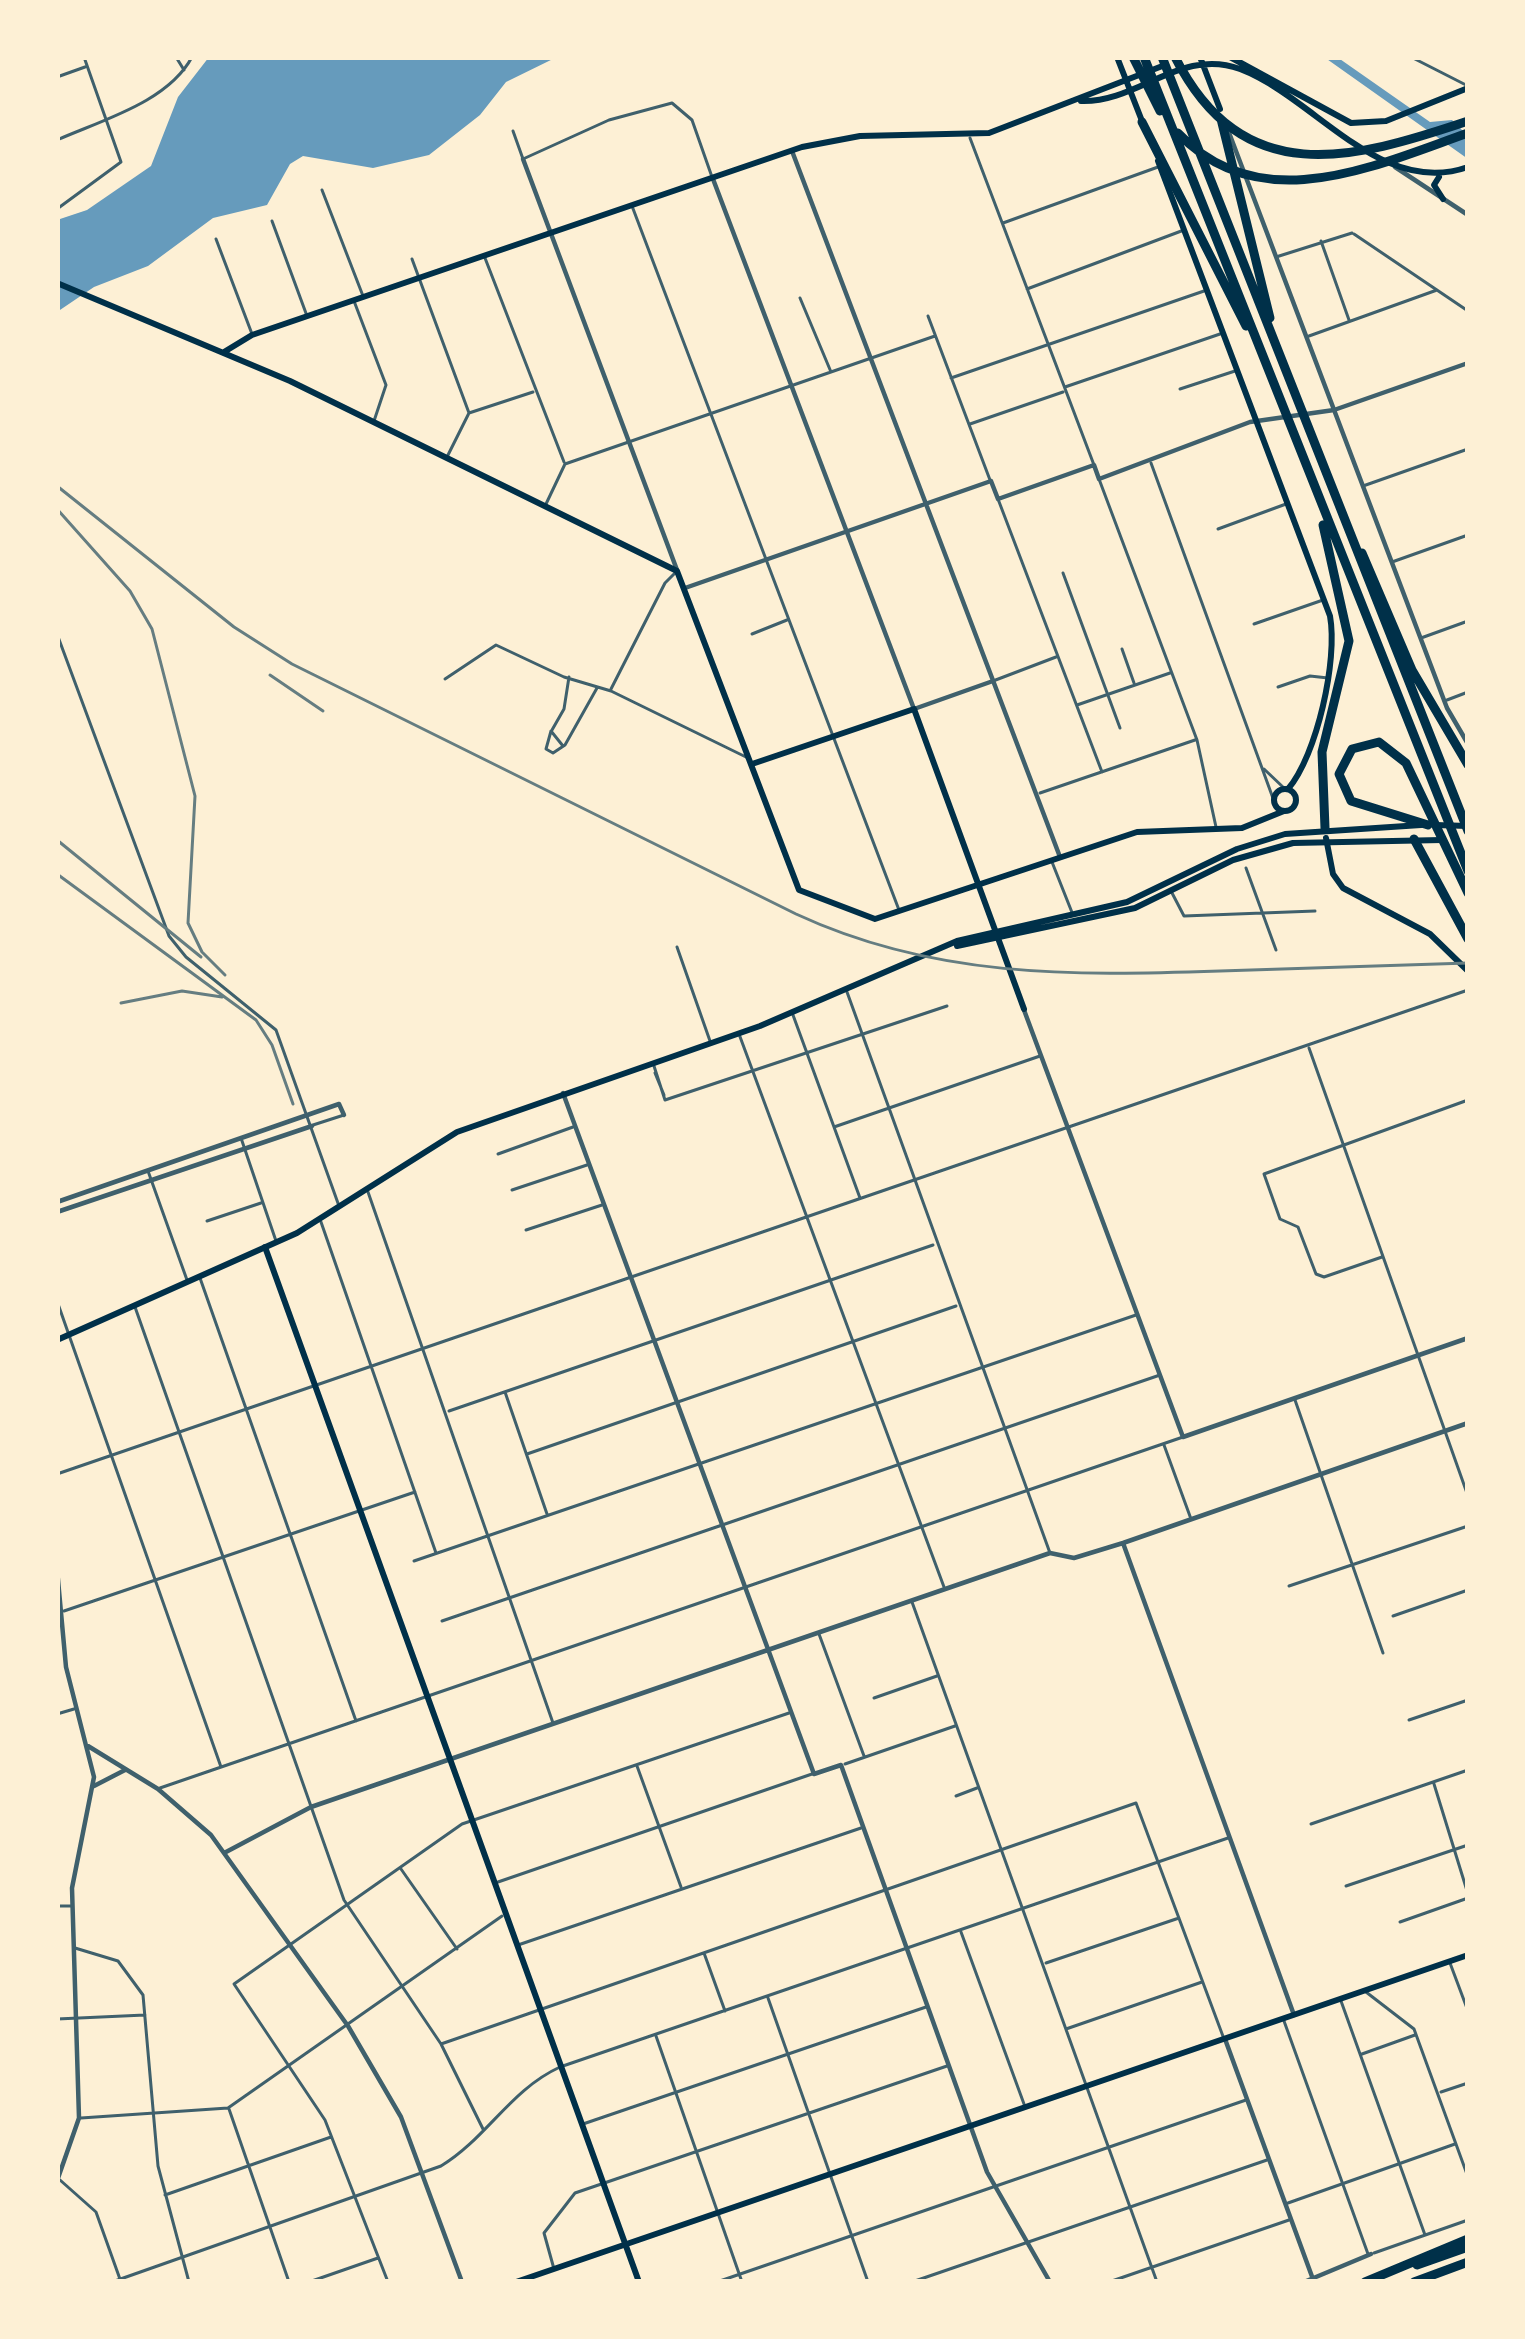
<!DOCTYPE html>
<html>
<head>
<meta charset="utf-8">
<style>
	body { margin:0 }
	#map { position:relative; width:1525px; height:2339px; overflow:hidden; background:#fdf0d5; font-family:"IBM Plex Sans",sans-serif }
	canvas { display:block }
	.frame { position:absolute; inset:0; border:60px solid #fdf0d5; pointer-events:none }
</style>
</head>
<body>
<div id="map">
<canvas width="1525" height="2339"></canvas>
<div class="frame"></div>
</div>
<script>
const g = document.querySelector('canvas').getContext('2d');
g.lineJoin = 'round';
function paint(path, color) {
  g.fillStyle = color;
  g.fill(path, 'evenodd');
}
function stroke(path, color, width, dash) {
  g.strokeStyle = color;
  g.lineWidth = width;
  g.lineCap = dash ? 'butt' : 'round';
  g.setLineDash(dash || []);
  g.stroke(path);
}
paint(new Path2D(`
	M209 57H557L506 82 480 115 429 155 373 168 303 156 290 164 267 205 213 218 148 266 94 287 57 312V220L87 210 151 166 178 97Z
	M1324 57H1337L1430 122 1452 120 1468 136V159Z`), '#669bbc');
stroke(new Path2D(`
	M176 57 184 70
	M1411 57 1466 85
	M57 77 85 67
	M513 131 523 159 609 120 672 103 692 120 712 177
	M970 138 1094 465
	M57 140C102 120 168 102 192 57
	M322 190 363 296
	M632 206 899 910
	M57 209 121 162 84 57
	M272 221 307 316
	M1003 223 1158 167
	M1354 234 1468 311
	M216 239 252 334
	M1321 241 1349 320
	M1276 257 1352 233
	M485 258 564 462
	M412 259 469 413 447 457
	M1027 289 1184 230
	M800 298 831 372
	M354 301 386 385 374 421
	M928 316 990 480
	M1309 336 1437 290
	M951 378 1204 291
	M1065 387 1220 334
	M1180 389 1235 371
	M469 413 533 392
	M970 424 1063 392
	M1151 463 1274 801
	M1099 479 1197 740 1216 827
	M1363 486 1468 449
	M998 499 1102 772
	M546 504 565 464 935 336
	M1218 529 1286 504
	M1392 562 1468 535
	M1063 573 1120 728
	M1254 624 1323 600
	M57 634 169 936 186 957 276 1030 339 1206
	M752 634 787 620
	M1421 638 1468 621
	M1122 649 1134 683
	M445 679 496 645 564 677 611 691 748 758
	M993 681 1056 657
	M1278 687 1310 676 1328 678
	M611 689 665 583 676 572
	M1447 700 1468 692
	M1077 705 1170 673
	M552 730 564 709 569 677
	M563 746 551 731 546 749 553 753 565 745 597 688
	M1264 769 1284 788
	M1040 793 1195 740
	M1052 862 1073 915
	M1246 868 1276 950
	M1171 891 1184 916 1315 911
	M677 947 710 1041
	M847 992 1050 1553
	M793 1015 860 1198
	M739 1034 944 1587
	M1309 1048 1468 1496
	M653 1063 665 1100 947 1006
	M655 1073 664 1095
	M313 1125 344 1115
	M834 1127 1040 1056
	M241 1138 276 1241
	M498 1154 573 1127
	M148 1171 187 1280
	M512 1190 587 1165
	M368 1192 553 1723
	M207 1221 261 1203
	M321 1222 436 1553
	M526 1230 602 1205
	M1382 1257 1324 1277 1316 1274 1298 1227 1280 1219 1264 1174 1468 1100
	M200 1278 356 1721
	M57 1301 221 1767
	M135 1307 344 1900 441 2044 483 2129
	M505 1392 547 1514
	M1295 1400 1383 1653
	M449 1411 933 1245
	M1164 1445 1191 1519
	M527 1454 956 1306
	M57 1474 1468 990
	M414 1561 1136 1315
	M1289 1586 1468 1526
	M912 1602 1157 2282
	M64 1611 415 1492
	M1393 1616 1468 1590
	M442 1621 1160 1375
	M819 1634 864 1756
	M874 1698 937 1676
	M57 1714 74 1709
	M1409 1720 1468 1700
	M845 1764 955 1726
	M637 1766 681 1887
	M1434 1784 1468 1894
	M160 1788 1183 1437
	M956 1796 977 1788
	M1311 1824 1468 1770
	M401 1869 457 1949
	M498 1882 812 1774
	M1346 1886 1468 1845
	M57 1906H72
	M1400 1922 1468 1898
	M961 1932 1024 2104
	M518 1945 861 1828
	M75 1948 118 1961 143 1995 158 2166 189 2282
	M704 1953 725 2011
	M1046 1963 1179 1918
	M1450 1963 1468 2011
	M1366 1992 1414 2029 1468 2177
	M768 1998 868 2282
	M1341 2001 1425 2235
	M57 2019 145 2015
	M1284 2021 1368 2254
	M1066 2029 1202 1982
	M656 2036 742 2282
	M441 2044 1136 1803 1224 2039
	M1362 2054 1415 2035
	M1441 2092 1468 2083
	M229 2109 289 2282
	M81 2118 228 2108 502 1916
	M583 2124 926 2007
	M60 2180 96 2212 121 2282
	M165 2195 331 2137
	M1288 2203 1455 2144
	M1374 2253 1468 2220
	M554 2269 544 2233 575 2193 947 2066
	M112 2282 441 2166C487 2138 510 2090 560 2067L1228 1838
	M309 2282 378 2258
	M388 2282 325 2120 234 1984 462 1824 789 1713
	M717 2282 1246 2100
	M912 2282 1267 2160
	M1109 2282 1289 2220`), '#3f606c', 3);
stroke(new Path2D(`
	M1228 130 1447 708 1468 744
	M792 151 1060 857
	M523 159 677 570
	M1395 167 1468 215
	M713 179 914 709 993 681
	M685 588 991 481 998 499 1094 465 1099 479 1250 422 1334 410 1468 363
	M1024 1010 1183 1437 1468 1338
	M563 1093 814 1774 841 1765 987 2172 1050 2282
	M57 1202 339 1104 344 1115
	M57 1212 312 1126
	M1123 1543 1294 2015
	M57 1569 66 1667 94 1777 72 1888 79 2118 57 2181
	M88 1746 158 1789 211 1835 348 2026 401 2117 462 2282
	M94 1786 125 1770
	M226 1852 311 1807 1050 1553 1074 1558 1123 1543 1468 1423
	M1225 2039 1314 2282
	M1304 2282 1371 2254`), '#3f606c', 4.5);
stroke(new Path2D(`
	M1117 57 1142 121
	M1200 57 1220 109
	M1230 57 1351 123 1386 121 1468 88
	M1081 101C1138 103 1181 47 1240 69 1316 98 1380 198 1468 167
	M1158 161 1330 616C1338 660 1317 755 1288 789
	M1439 177 1434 185 1443 199
	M57 283 290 381 677 571 799 890 875 919 1137 832 1242 828 1284 811
	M224 352 252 335 802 147 860 136 989 133 1165 65
	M752 764 914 709 1024 1009
	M1274 800a11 11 0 1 1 22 0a11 11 0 1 1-22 0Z
	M1326 838 1333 874 1343 888 1430 934 1468 971
	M265 1247 639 2282
	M516 2282 1468 1955`), '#003049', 6);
stroke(new Path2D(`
	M1435 825 1468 826
	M957 946 1135 908 1233 860 1293 843 1442 840
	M57 1340 297 1233 457 1132 760 1026 957 941 1127 902 1237 849 1285 834 1421 825`), '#003049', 6);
stroke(new Path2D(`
	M1133 57 1160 111
	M1144 57 1468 871
	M1162 57 1468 831
	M1175 57C1243 191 1352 160 1468 121
	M1221 119 1270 318
	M1142 122 1246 326
	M1178 133C1260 220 1374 166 1468 133
	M1323 525 1349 641 1322 752 1325 828
	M1362 553 1412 670 1468 765
	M1428 825 1351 801 1339 774 1352 749 1379 742 1406 763 1468 893
	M1414 839 1468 939
	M1417 2265 1468 2247
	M1365 2282 1468 2239
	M1414 2282 1468 2262`), '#003049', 9);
stroke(new Path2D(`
	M57 486 234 627 292 664 796 914C934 978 1071 976 1220 971 1302 968 1385 966 1468 963
	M57 509 130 591 152 629 195 796 188 923 202 952 225 975
	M270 675 323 711
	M57 840 201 957
	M57 874 256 1020 272 1045 293 1104
	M121 1003 182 991 222 997`), '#657d81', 3);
</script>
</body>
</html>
